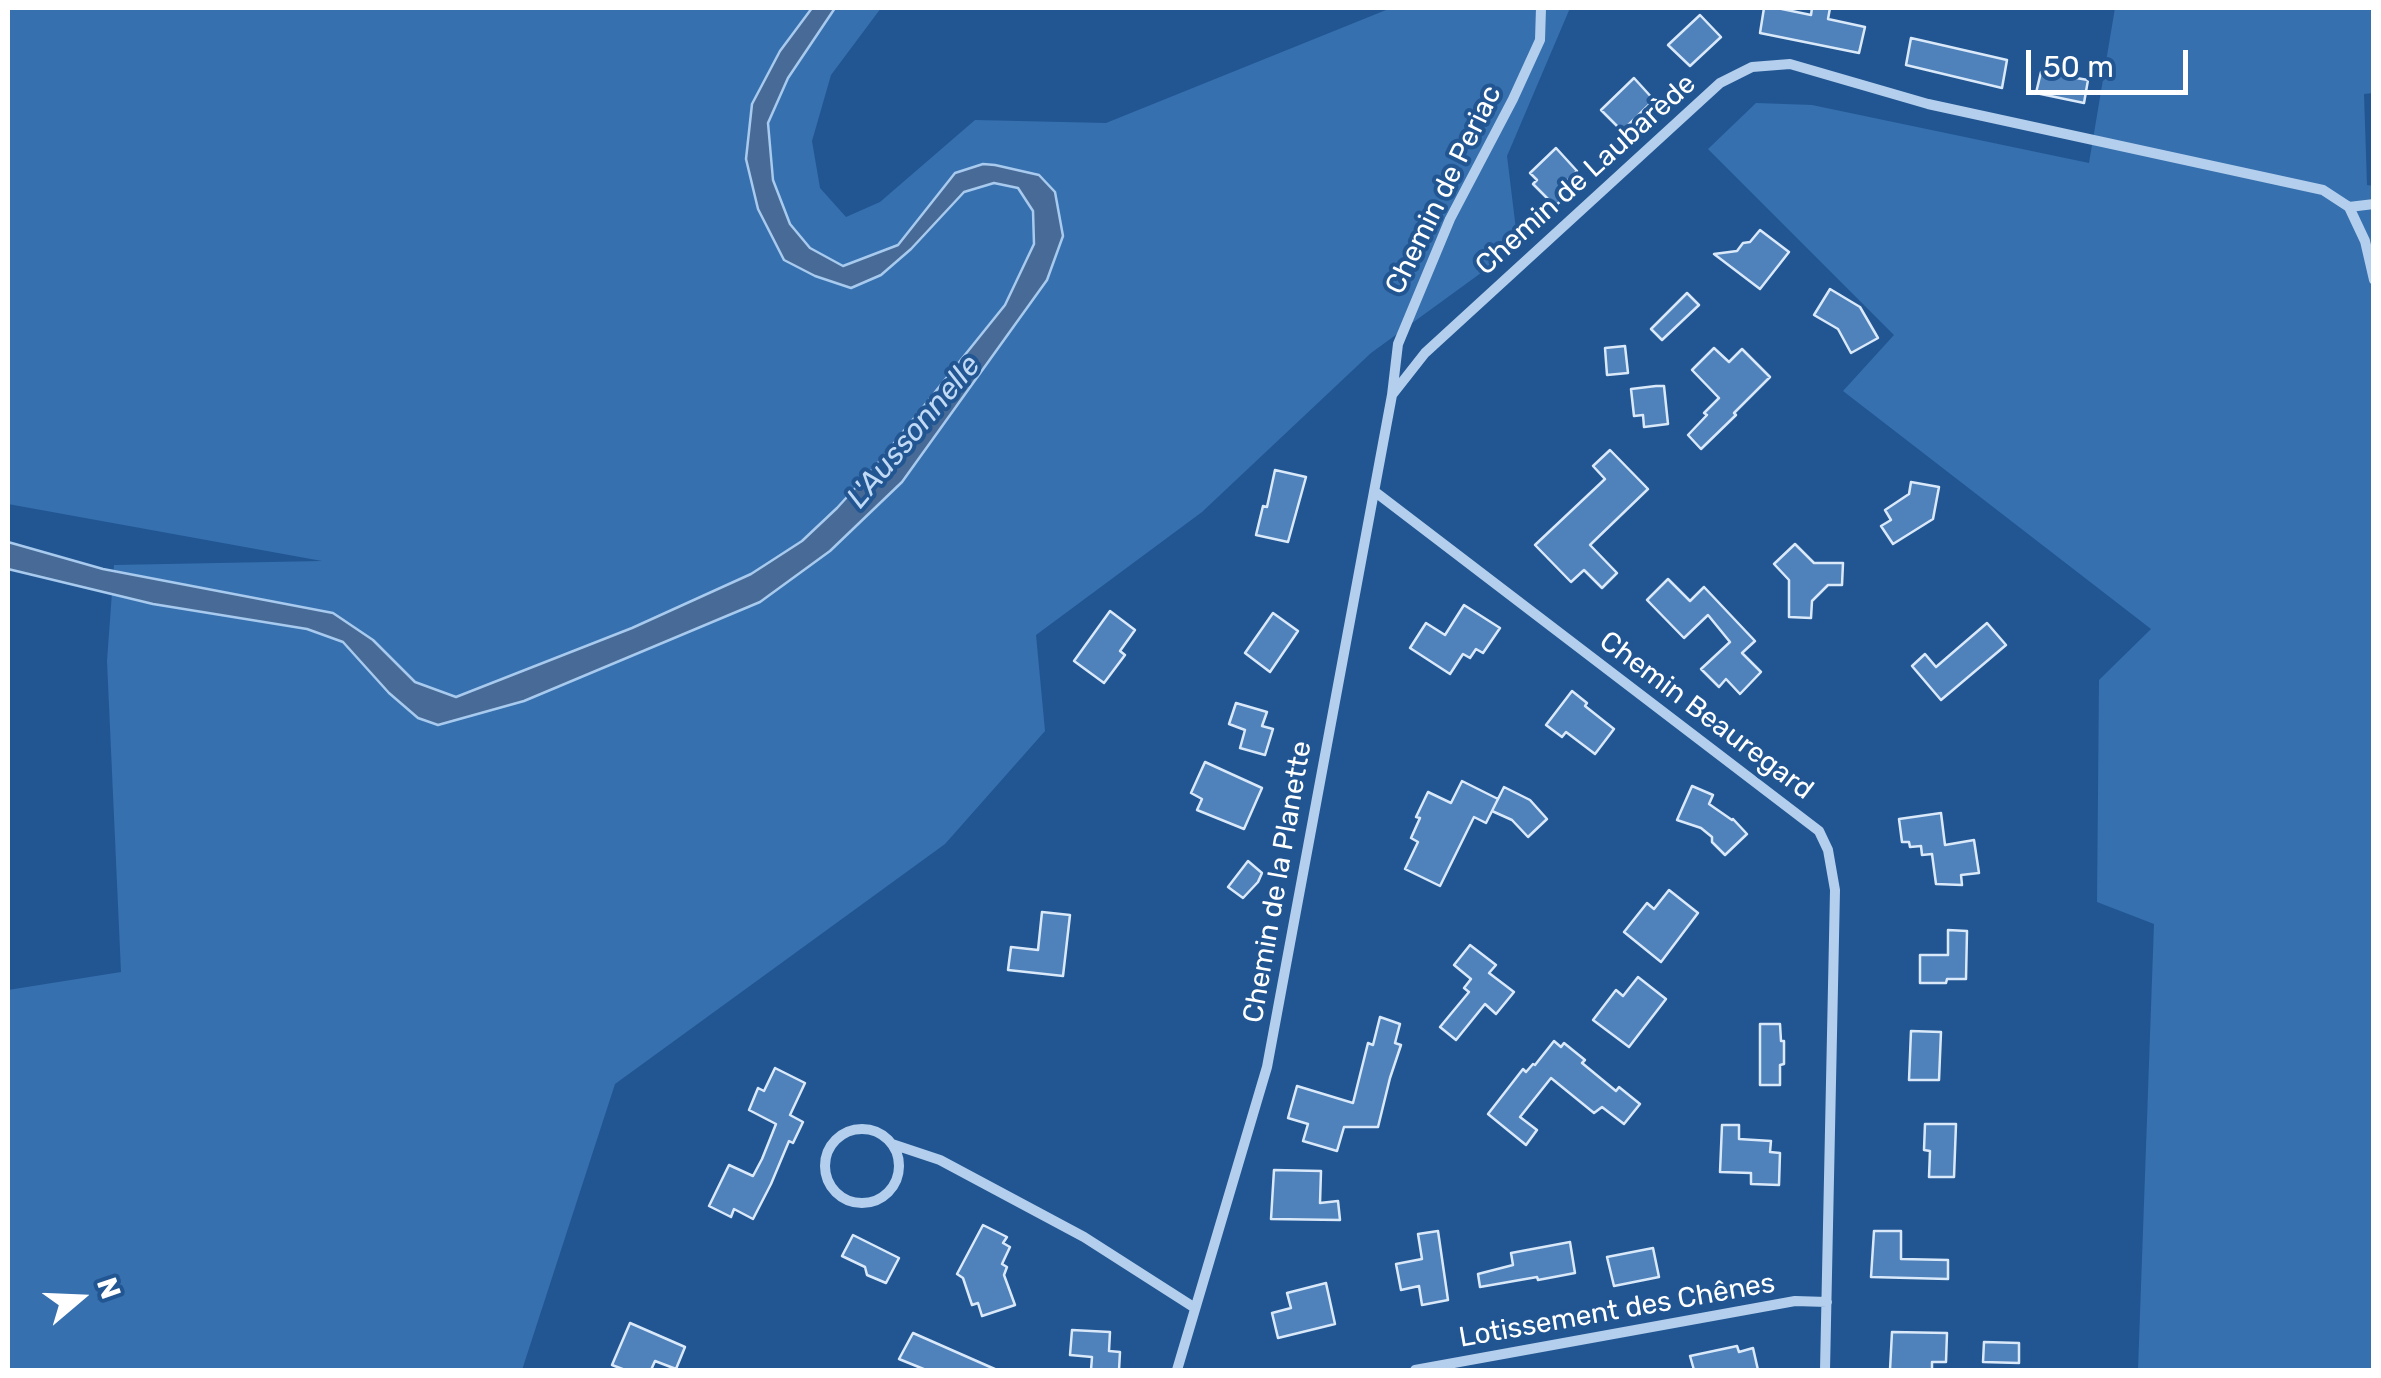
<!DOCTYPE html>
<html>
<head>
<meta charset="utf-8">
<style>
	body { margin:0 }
	#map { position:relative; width:2381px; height:1378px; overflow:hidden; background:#225692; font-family:Rubik,sans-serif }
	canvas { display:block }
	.frame { position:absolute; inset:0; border:10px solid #fff; pointer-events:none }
	.north { position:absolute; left:30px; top:1248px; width:100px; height:100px; -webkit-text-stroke:8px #225692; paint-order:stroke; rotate:71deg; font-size:28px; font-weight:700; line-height:40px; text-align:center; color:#fff }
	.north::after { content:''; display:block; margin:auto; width:35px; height:45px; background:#fff; clip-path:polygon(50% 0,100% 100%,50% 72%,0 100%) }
	.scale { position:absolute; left:2026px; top:50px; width:162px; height:45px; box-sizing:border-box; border:5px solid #fff; border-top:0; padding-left:12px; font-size:30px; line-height:35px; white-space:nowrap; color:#fff; -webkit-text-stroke:8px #225692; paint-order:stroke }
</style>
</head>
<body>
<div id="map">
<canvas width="2381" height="1378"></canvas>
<div class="frame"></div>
<div class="north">N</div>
<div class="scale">50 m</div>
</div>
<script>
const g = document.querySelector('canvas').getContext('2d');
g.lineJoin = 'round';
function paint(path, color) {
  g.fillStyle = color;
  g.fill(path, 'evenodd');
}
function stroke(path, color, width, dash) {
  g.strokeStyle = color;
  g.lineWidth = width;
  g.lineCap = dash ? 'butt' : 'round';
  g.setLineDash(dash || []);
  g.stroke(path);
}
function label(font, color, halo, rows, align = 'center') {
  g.font = font + ' Rubik,sans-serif';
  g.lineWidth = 8;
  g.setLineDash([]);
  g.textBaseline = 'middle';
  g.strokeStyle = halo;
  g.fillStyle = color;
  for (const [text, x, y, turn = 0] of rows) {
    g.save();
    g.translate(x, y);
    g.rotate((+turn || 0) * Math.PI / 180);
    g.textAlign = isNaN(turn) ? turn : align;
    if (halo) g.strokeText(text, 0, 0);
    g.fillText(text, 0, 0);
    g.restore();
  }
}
paint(new Path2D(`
	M8 8H881L831 75 812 141 820 188 846 217 880 202 975 120 1106 123 1391 8H1570L1507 156 1518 246 1371 353 1202 512 1036 635 1045 731 945 844 615 1084 522 1370H8V990L121 972 107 661 114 565 322 561 8 504Z
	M2115 8H2373V93L2364 94 2367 185 2374 186 2373 1370H2138L2154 924 2097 902 2099 680 2151 629 1843 391 1894 335 1708 149 1756 103 1812 105 2089 163Z`), '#3670af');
const water = new Path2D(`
	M812 8H835L788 78 768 123 773 180 790 224 810 248 843 266 898 245 955 173 983 164 995 165 1039 175 1055 192 1063 236 1047 280 902 482 830 551 760 602 524 701 438 725 418 718 389 693 343 642 307 629 153 604 8 569V542L103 569 333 613 373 640 415 682 456 697 632 628 751 574 802 541 837 508 878 463 1005 305 1034 244 1033 211 1018 188 994 183 964 192 911 249 881 275 851 288 815 276 784 260 758 209 746 159 752 104 780 51Z`);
paint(water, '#476b96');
stroke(water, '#a8caee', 2.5);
const building = new Path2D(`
	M1764 8H1777L1811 15 1812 8H1830L1828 19 1865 27 1859 53 1760 33Z
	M1700 15 1721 37 1690 66 1668 45Z
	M1911 38 2007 60 2002 88 1906 65Z
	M2041 72 2088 80 2084 103 2036 93Z
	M1634 78 1654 100 1622 131 1601 110Z
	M1556 148 1577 171 1563 185 1570 193 1555 206 1533 184 1537 180 1530 173Z
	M1760 230 1789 252 1760 289 1714 254 1737 251 1743 243 1750 242Z
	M1830 289 1860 307 1878 338 1851 353 1838 329 1814 315Z
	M1687 293 1699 305 1662 340 1651 329Z
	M1625 346 1628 373 1607 375 1605 348Z
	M1714 348 1729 362 1742 349 1770 377 1734 413 1736 415 1701 449 1688 435 1707 415 1704 413 1719 398 1692 370Z
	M1656 386H1664L1668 424 1644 427 1643 415 1634 416 1631 389Z
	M1610 450 1648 489 1590 545 1617 573 1602 588 1584 570 1571 582 1535 545 1605 479 1593 466Z
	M1275 470 1306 477 1288 542 1256 535 1263 506 1267 507Z
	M1911 482 1939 487 1933 519 1893 544 1881 526 1891 520 1885 510 1909 494Z
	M1795 544 1814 563H1843L1842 585H1828L1812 601 1811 618 1789 617V580L1774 564Z
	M1668 579 1690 601 1704 587 1755 641 1742 653 1761 672 1740 694 1726 679 1719 687 1701 669 1730 642 1708 615 1684 638 1647 600Z
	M1464 605 1500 628 1483 653 1476 649 1470 658 1463 654 1450 674 1410 648 1426 623 1445 635Z
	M1110 611 1135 630 1120 651 1125 655 1104 683 1074 661Z
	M1273 613 1298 631 1270 672 1245 653Z
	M1987 623 2006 645 1941 700 1912 666 1925 654 1936 667Z
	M1572 691 1587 703 1585 706 1614 729 1595 754 1566 732 1562 737 1546 725Z
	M1236 703 1267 712 1262 726 1273 729 1265 755 1240 748 1245 730 1229 724Z
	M1205 762 1262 788 1244 829 1197 810 1202 799 1191 793Z
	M1462 781 1498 799 1486 823 1474 817 1440 886 1405 869 1418 842 1411 838 1420 818 1416 817 1428 792 1451 803Z
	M1692 786 1713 795 1709 804 1732 820 1733 819 1747 834 1725 855 1712 842V837L1701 828 1677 820Z
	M1504 787 1530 800 1547 819 1528 837 1512 820 1492 811Z
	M1941 813 1945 845 1974 840 1979 873 1961 875 1962 885 1936 884 1932 854 1922 855 1921 846 1910 847 1909 842H1902L1899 819Z
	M1248 861 1262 873 1258 882 1243 898 1228 887Z
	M1669 890 1698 913 1661 962 1624 932 1647 903 1654 909Z
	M1042 912 1070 915 1063 976 1008 970 1011 947 1038 950Z
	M1948 930 1967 931 1966 979H1947L1946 983H1920V955H1948Z
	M1470 945 1496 965 1489 973 1514 992 1496 1014 1485 1004 1456 1040 1440 1027 1469 992 1464 988 1471 979 1454 965Z
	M1638 977 1666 999 1629 1047 1593 1020 1616 990 1623 996Z
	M1380 1017 1400 1024 1395 1043 1401 1045 1390 1078 1378 1127H1344L1337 1151 1303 1141 1308 1124 1288 1118 1297 1086 1353 1103 1368 1043 1373 1045Z
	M1760 1024H1780L1781 1041H1784V1064L1780 1065V1085H1760Z
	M1911 1031 1941 1032 1939 1080H1909Z
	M1554 1041 1561 1047 1564 1043 1585 1060 1582 1063 1616 1091 1619 1087 1640 1104 1624 1124 1602 1107 1594 1113 1551 1078 1520 1117 1537 1130 1526 1145 1488 1114 1523 1069 1526 1072 1533 1064 1535 1065Z
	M775 1068 805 1083 790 1115 803 1122 793 1143 789 1141 771 1184 753 1219 734 1209 731 1217 709 1206 729 1165 753 1176 762 1159 776 1124 749 1110 758 1088 764 1091Z
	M1925 1124H1956L1954 1177H1929L1930 1151 1924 1150Z
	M1722 1125H1739V1139L1771 1141 1770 1152 1780 1153 1779 1185 1751 1184V1173L1720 1172Z
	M1274 1170 1321 1171 1320 1203 1338 1201 1340 1220 1271 1219Z
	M983 1225 1007 1237 1003 1243 1010 1247 1002 1264 1007 1267 1004 1275 1015 1305 982 1316 978 1303 972 1305 963 1278 957 1274Z
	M1438 1231 1448 1300 1422 1305 1419 1286 1401 1290 1396 1264 1422 1259 1418 1234Z
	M1874 1231H1901V1259L1948 1260V1279L1871 1277Z
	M853 1235 899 1258 886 1283 867 1275 865 1267 842 1256Z
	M1570 1242 1575 1273 1538 1280 1537 1277 1480 1287 1478 1274 1513 1265 1511 1253Z
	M1653 1248 1659 1277 1614 1286 1607 1257Z
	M1326 1283 1335 1324 1278 1338 1272 1313 1291 1308 1287 1293Z
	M630 1323 685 1347 676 1369 655 1361 651 1370H625L612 1365Z
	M1072 1330 1110 1332 1109 1351 1120 1352 1119 1370H1091L1092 1357 1070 1355Z
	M1892 1332 1947 1333 1946 1362H1932V1370H1890Z
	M913 1333 997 1370H926L899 1359Z
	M1984 1342 2019 1343V1363L1983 1362Z
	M1737 1346 1739 1352 1753 1348 1758 1370H1694L1690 1356Z`);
paint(building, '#4f81ba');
stroke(building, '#dae9f9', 2.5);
stroke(new Path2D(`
	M2349 207 2374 204
	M1392 395 1425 353 1720 83 1752 67 1790 64 1928 104 2323 190 2349 207 2365 241 2374 280
	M1374 491 1819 831 1828 850 1835 890 1825 1370
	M825 1166a37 37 0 1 1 74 0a37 37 0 1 1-74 0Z
	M892 1144 940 1160 1084 1237 1195 1308
	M1177 1370 1267 1067 1392 395 1398 344 1450 219 1513 99 1540 40 1541 8
	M1415 1370 1795 1301 1827 1302`), '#b4cfed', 10);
label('28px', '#fff', '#225692', [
	["Chemin de Laubarède",1586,175,-42],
	["Chemin de Periac",1444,190,-64],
	["Chemin Beauregard",1706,716,37],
	["Chemin de la Planette",1278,882,-80],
	["Lotissement des Chênes",1617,1311,-10]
]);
label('italic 30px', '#c0d9f4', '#225692', [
	["L'Aussonnelle",914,432,-50]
]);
</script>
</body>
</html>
